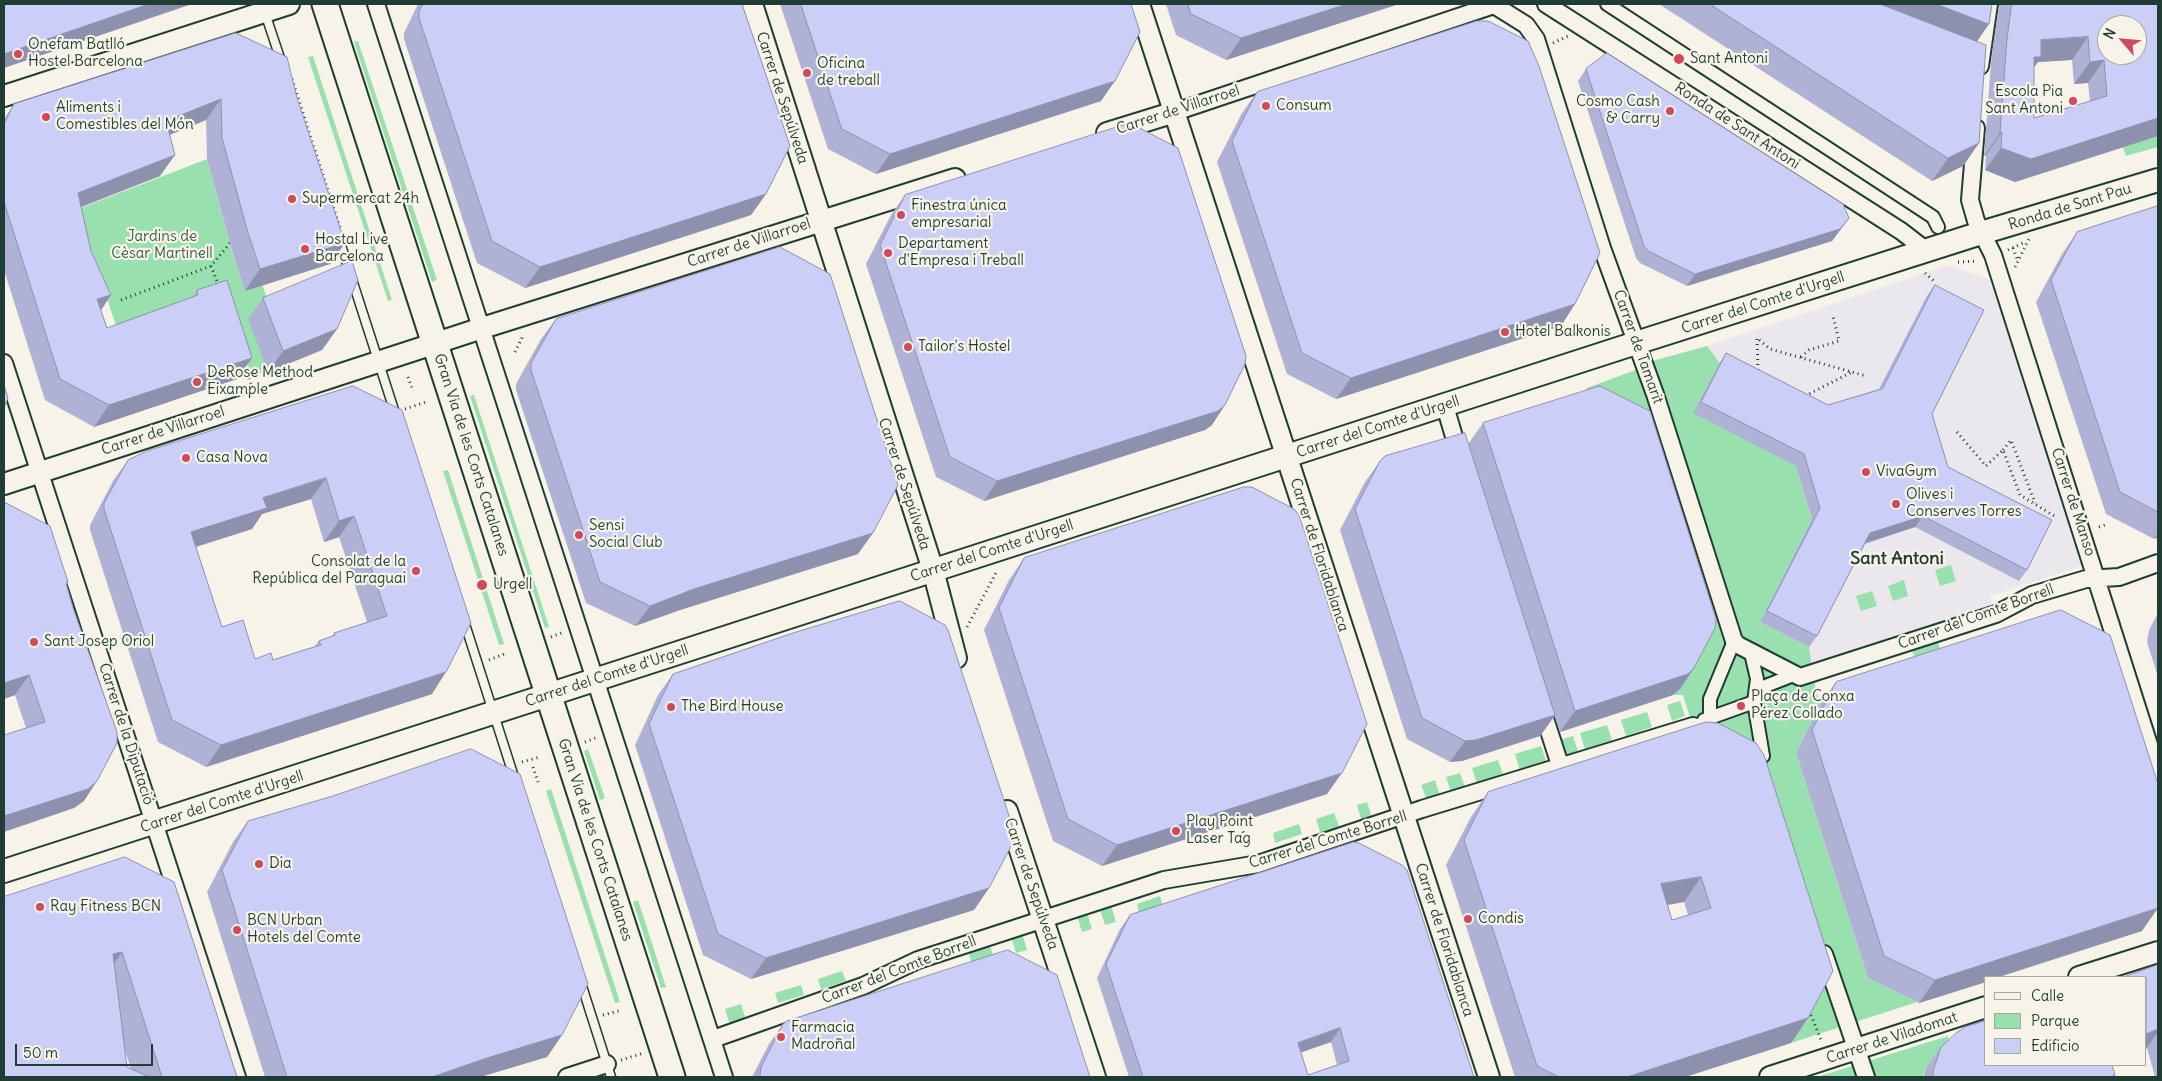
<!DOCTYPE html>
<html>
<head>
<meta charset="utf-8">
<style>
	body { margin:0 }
	#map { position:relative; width:2162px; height:1081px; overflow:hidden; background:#f7f3e8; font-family:Delius,sans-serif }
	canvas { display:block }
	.frame { position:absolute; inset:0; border:5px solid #1f3d34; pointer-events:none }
	.legend { position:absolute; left:1984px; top:976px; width:162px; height:90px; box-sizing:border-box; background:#f7f3e8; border:1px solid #a1aaa0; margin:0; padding:6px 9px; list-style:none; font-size:15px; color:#1f3d34 }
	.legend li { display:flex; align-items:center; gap:10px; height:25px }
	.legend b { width:25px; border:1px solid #a1aaa0 }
	.north { position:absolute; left:2097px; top:15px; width:50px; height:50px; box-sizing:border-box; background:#f7f3e8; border:1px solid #a1aaa0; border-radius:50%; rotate:297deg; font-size:14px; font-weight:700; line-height:20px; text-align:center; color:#1f3d34 }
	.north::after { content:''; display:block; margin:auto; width:18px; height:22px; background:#d1495b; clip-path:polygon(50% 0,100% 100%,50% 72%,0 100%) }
	.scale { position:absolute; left:15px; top:1044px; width:138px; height:22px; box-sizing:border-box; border:2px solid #1f3d34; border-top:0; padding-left:6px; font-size:15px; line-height:18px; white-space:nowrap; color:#1f3d34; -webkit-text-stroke:4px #f7f3e8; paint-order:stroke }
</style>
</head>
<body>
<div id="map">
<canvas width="2162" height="1081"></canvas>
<div class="frame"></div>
<ul class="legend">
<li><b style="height:6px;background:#f7f3e8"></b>Calle</li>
<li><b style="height:14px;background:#98e1af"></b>Parque</li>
<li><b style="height:14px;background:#cbcff8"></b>Edificio</li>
</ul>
<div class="north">N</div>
<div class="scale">50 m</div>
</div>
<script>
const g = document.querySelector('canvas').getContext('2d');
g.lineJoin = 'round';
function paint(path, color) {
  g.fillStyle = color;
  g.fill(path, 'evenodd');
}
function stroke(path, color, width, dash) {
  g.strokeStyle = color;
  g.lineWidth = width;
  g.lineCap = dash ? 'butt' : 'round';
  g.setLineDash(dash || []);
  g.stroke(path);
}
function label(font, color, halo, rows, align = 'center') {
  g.font = font + ' Delius,sans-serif';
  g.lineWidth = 4.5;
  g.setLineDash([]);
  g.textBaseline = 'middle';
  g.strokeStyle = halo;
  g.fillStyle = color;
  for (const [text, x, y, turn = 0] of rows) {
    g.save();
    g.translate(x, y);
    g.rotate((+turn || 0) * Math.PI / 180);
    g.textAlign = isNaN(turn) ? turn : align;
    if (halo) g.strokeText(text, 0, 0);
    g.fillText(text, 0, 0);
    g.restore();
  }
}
paint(new Path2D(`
	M1949 265 1992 281 2082 566 1990 596 1994 609 1813 668 1742 638 1666 408 1707 346Z`), '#eae8ed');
paint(new Path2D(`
	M358 41 437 280 432 282 354 42Z
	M313 56 392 300 388 301 308 57Z
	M2157 136 2158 147 2126 156 2123 147Z
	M207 159 233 256 245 290 262 285 272 309 268 372 251 375 222 286 119 335 78 209Z
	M1707 346 1796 466 1812 519 1760 622 1809 647 1814 681 1820 704 1796 753 1868 978 1917 1002 1791 1043 1683 695H1673L1680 689 1583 397 1587 388 1646 366 1652 361Z
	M474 395 549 627 545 628 470 396Z
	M448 470 504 644 499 645 443 471Z
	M1951 565 1956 581 1940 586 1935 570Z
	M1904 580 1908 596 1893 601 1888 586Z
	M1872 591 1877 606 1861 611 1856 596Z
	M1938 642 1942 655 1916 663 1912 650Z
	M1680 701 1685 716 1672 721 1667 705Z
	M1647 712 1652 727 1626 736 1621 720Z
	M1607 725 1612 740 1585 749 1580 733Z
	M1573 736 1578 751 1564 756 1559 740Z
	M1541 746 1546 761 1520 770 1515 754Z
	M588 749 605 798 600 800 584 751Z
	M1498 760 1503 775 1477 784 1472 768Z
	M1460 773 1465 787 1451 792 1446 777Z
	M1435 780 1440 796 1427 800 1421 785Z
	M551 789 620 1002 615 1003 546 791Z
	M1367 802 1372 818 1362 822 1357 805Z
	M1334 813 1340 829 1321 835 1316 819Z
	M1299 824 1302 834 1275 843 1273 833Z
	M1160 896 1163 906 1139 914 1137 904Z
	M638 900 666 987 661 988 633 902Z
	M1111 905 1116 922 1105 925 1100 909Z
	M1087 913 1092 929 1082 932 1077 916Z
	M1022 933 1027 950 1016 953 1011 936Z
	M989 944 995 960 973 967 968 951Z
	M842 971 846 981 821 989 818 979Z
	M801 985 804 995 778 1003 775 993Z
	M741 1004 746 1020 730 1025 725 1009Z
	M1948 1036 1950 1048 1926 1068 1922 1077H1817Z`), '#98e1af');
const service = new Path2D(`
	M265 13 281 61
	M339 239 395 413
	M464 621 514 777
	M581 983 611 1077`);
const pedestrian = new Path2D(`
	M1607 4 1933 217 1938 227
	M1751 653 1757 679 1754 702 1763 756
	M1758 689 1796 674
	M1710 717V699L1734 641
	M1704 720 1754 702`);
const minor = new Path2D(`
	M376 4 724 1077
	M1546 4 1901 231 1927 251
	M1494 5 1526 25 1536 39 1602 248 1655 394 1734 641 1738 645 1800 677 1996 614 2032 595 2086 579 2119 577 2158 563
	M1980 66 1989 4
	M1175 112 1497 4
	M1976 128 1970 200 1976 221 1993 255 2158 773
	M4 363 237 1077
	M1445 406 1460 457
	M1541 706 1560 765
	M1824 954 1866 1077
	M713 1039 863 986 918 960 1164 880 1258 864 1422 809 1693 726 1714 732
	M567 1077 607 1064`);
const tertiary = new Path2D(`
	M752 4 933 570 956 658
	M1139 4 1489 1077
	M4 96 289 4
	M1107 133 1175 112
	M4 484 476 330 955 179
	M1007 811 1095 1077
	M2079 977 2158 952
	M1770 1077 1986 1007`);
const secondary = new Path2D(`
	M4 871 1636 343 1981 233 2158 180`);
const primary = new Path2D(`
	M325 4 672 1077`);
stroke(service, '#1f3d34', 11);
stroke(pedestrian, '#1f3d34', 16);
stroke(minor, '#1f3d34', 20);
stroke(tertiary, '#1f3d34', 24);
stroke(secondary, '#1f3d34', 26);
stroke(primary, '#1f3d34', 29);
stroke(new Path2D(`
	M1553 43 1568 36
	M292 79 340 228
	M2013 248 2018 261
	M2008 250 2023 243
	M1958 262 1977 261
	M211 266 219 286
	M2015 267 2029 239
	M1925 273 1935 282
	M121 300 211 266 230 243
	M515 352 523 336
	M1801 357 1809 350 1839 341 1833 316
	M244 364 251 384
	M1758 370 1757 338 1770 349 1866 376
	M408 377 412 388
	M1805 396 1852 372
	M405 409 426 402
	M1957 432 1986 466 2003 450 2020 495 2056 517
	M2003 450 2011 440 2035 503
	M2099 527 2105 525
	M967 627 997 571
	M551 637 564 632
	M489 660 507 653
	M585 742 598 737
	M522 762 540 757
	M533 767 538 782
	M1240 822 1245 838
	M603 1015 622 1010
	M1811 1015 1821 1040
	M621 1060 644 1053`), '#1f3d34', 3, [1, 4]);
stroke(service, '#f7f3e8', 8);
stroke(pedestrian, '#f7f3e8', 12);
stroke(minor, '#f7f3e8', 16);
stroke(tertiary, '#f7f3e8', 20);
stroke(secondary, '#f7f3e8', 22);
stroke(primary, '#f7f3e8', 25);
paint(new Path2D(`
	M418 4H742L766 194 751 215 525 288 477 263 404 39V33Z
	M780 4H1131L1101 101 876 174 828 149Z
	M1166 4H1399L1226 60 1176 35Z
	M1659 4H1992L1989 24 1977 41 1979 143 1963 166 1932 181Z
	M1998 4H2158V136L2015 182 1985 170 1986 155 1984 156 1991 62 1999 5ZM2072 60 2074 84 2088 83 2090 101 2034 118V67L2038 62Z
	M1586 69 1849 218 1832 241 1687 286 1640 263 1636 258 1578 81Z
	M1257 92 1561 326 1336 399 1287 374 1217 162 1242 113Z
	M297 98 345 243 330 264 245 291 233 255 207 159 206 120 170 135 160 176 81 207 91 251 111 295 101 310 107 328 192 297 197 290 252 358 237 379 94 427 45 400 4 270V119L14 104Z
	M905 195 1212 425 1205 430 984 501 936 477 866 264 891 215Z
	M2158 206V537L2154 539 2106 514 2036 302 2062 254 2077 232Z
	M1935 285 1932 414 1948 467 2027 570 2019 581 1915 527 1865 544 1817 636 1809 647 1760 622 1812 519 1796 466 1693 413 1719 364 1726 353 1828 405 1879 389 1927 296Z
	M263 298 337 329 322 350 268 372 248 319Z
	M556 319 858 554 680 610 635 626 586 603 516 390V384L541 339Z
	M353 386 432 694 206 767 158 742 90 530V525L113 481 128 460ZM311 499 324 542 339 537 367 622 334 633 332 636 319 641 314 647 273 660 255 659 222 627 196 547 252 529 262 514Z
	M1483 423 1694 668 1680 689 1673 695 1560 732 1555 716 1540 736 1462 761 1450 762 1407 739 1340 530 1365 482 1380 461 1468 444Z
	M4 502 68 582 66 585 84 801 74 808 26 728 15 695 4 699Z
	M1024 558 1327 794 1102 866 1053 841 984 630 1009 580Z
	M2158 613V677L2147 642 2149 630Z
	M673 674 989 888 974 910 751 979 703 955 635 745 658 695Z
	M1836 682 2142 931 1986 977V982L1919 1003 1868 978 1796 753 1820 704Z
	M1706 722 1808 1018 1791 1043 1685 1077H1515L1446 865 1471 817 1488 792ZM1684 902 1688 915 1672 920 1667 905Z
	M248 821 562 1035 547 1057 480 1077H265L207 892 233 842Z
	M125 857 237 1077H4ZM124 1047 131 1069 127 1067Z
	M1130 915 1474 1077H1129L1097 978 1120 929ZM1331 1042 1337 1065 1308 1075 1301 1052Z
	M2158 965V1077H2155L2147 1048 2146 1049V977Z
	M783 1024 1090 1077H752L769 1044Z
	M1941 1047 2115 1075 2114 1077H1923L1926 1068Z`), '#afb2d5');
paint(new Path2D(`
	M149 4H192L4 68V54Z
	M1347 4H1399L1226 60 1241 38Z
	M1860 4H1936L1989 24 1973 47Z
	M2088 37 2072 60 2038 62 2025 80 2041 40Z
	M2104 60 2088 83 2074 84 2090 62Z
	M1115 81 1101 101 876 174 890 154Z
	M221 99 206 120 151 142 166 121Z
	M2158 118V136L2015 182 1985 170 2001 148Z
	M2002 132 1986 155 1984 156 2000 133Z
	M1979 143 1963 166 1932 181 1948 158Z
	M175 155 160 176 63 214 78 193Z
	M766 194 751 215 525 288 540 267Z
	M1849 218 1832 241 1687 286 1695 274Z
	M345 243 330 264 245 291 260 269Z
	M111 295 97 316V299Z
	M1575 304 1561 326 1336 399 1351 378Z
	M337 329 322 350 268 372 283 351Z
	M252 358 237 379 94 427 109 405Z
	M1225 405 1212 425 1205 430 984 501 997 481Z
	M326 478 311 499 262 514 252 529 176 553 191 532 263 498Z
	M354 516 339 537 324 542 339 521Z
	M1923 516 1915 527 1862 544 1870 533Z
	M873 533 858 554 680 610 635 626 650 606 694 589Z
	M2158 533V537L2154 539Z
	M1694 668 1680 689 1673 695 1560 732 1575 711Z
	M446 672 432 694 206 767 221 745Z
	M29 675 15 695 4 699V683Z
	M1555 715 1540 736 1462 761 1450 762 1465 741Z
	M1342 773 1327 794 1102 866 1117 845Z
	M97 781 84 801 74 808 4 832V816Z
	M1701 877 1684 902 1644 909 1661 884Z
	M989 888 974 910 751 979 766 958Z
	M2158 908 2142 931 1999 977H1986V982L1919 1003 1935 980Z
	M122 952 103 979 113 954Z
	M1808 1018 1791 1043 1685 1077H1627Z
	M1340 1028 1331 1042 1288 1057 1298 1043Z
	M2158 1029V1032L2146 1049V1034Z
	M562 1035 547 1057 480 1077H432L487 1058Z`), '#8e91ae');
const building = new Path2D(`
	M4 4H149L4 54Z
	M423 4H742L790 146 766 194 540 267 492 241 419 18V12Z
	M801 4H1131L1140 32 1115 81 890 154 842 129Z
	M1188 4H1347L1241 38 1191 14Z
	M1710 4H1880L1986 45 1979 143 1948 158Z
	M1936 4H1992L1989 24Z
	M2012 4H2158V118L2031 159 2001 148 2002 132 2000 133 2007 39ZM2107 25H2137V55H2107ZM2088 37 2090 62 2104 60 2107 96 2034 118V57H2041V40Z
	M1477 21H1488L1528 41 1539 66 1600 253 1575 304 1351 378 1302 353 1232 141 1257 92Z
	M236 33 287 57 297 98 345 243 260 269 248 233 222 138 221 99 166 121 175 155 78 193 91 251 111 295 97 299 107 328 198 295 197 290 227 280 252 358 109 405 60 379 4 202V124L14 104Z
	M1607 53 1843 204 1849 218 1840 229 1695 274 1648 251 1644 246 1586 69Z
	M1130 123 1178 148 1246 356 1245 364 1225 405 1218 411 997 481 950 457 880 245 905 195Z
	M2158 206V512L2120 492 2051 280 2077 232Z
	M780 247 830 274 898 485 873 533 694 589 650 606 600 582 531 370V363L556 319Z
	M352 261 358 280 337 329 283 351 263 298Z
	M1935 285 1984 310 1932 414 1948 467 2052 520 2027 570 1923 516 1870 533 1817 636 1767 611 1820 508 1804 454 1701 402 1726 353 1828 405 1882 389Z
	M4 385 8 398 4 407Z
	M353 386 402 410 471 623 446 672 221 745 172 720 104 509V503L128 460 147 451ZM326 478 339 521 354 516 387 616 334 633 335 635 319 641 321 645 304 650 273 660 271 653 255 659 243 620 222 627 191 532 267 508 263 498Z
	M1600 386 1650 411 1716 619 1715 628 1694 668 1688 674 1575 711 1483 423Z
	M1465 433 1555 715 1476 740 1465 741 1422 718 1355 509 1380 461 1385 456Z
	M1244 487H1252L1294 509 1299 515 1367 724 1342 773 1117 845 1068 819 999 608 1024 558Z
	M4 502 50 526 68 582 66 583 73 608 117 732V743L97 781 88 789 4 816V735L45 722 29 675 4 683Z
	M900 601 945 625 948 630 1016 837 989 888 766 958 718 934 649 724 673 674 793 633Z
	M2061 610 2110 635 2158 784V908L1935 980 1884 956 1812 730 1836 682Z
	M1706 722 1718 723 1756 743 1764 755 1833 971 1808 1018 1627 1077H1559L1537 1066 1464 840 1488 792ZM1701 877 1711 908 1672 920 1661 884Z
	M471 749 520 774 588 984 562 1035 487 1058 432 1077H287L222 870 248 821 333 796Z
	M1354 842 1359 843 1402 865 1407 870 1474 1077H1143L1106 964 1130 915ZM1340 1028 1349 1061 1308 1075 1298 1043Z
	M125 857 174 882 237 1077H162L122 952 113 954 127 1067 149 1077H4V897Z
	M1008 950 1057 975 1090 1077H761L760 1074 761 1067 783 1024 787 1021Z
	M2158 965V1029L2146 1034V977H2124Z
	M1986 1021V1065H2112L2115 1075 2111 1077H1933V1071L1941 1047 1956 1033 1965 1027Z`);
paint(building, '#cbcff8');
stroke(building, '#8e91ae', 1);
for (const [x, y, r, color] of [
	[18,54,5,"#d1495b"],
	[1679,59,6,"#d1495b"],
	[807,73,5,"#d1495b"],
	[2073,101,5,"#d1495b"],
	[1266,106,5,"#d1495b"],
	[1670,111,5,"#d1495b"],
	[46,117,5,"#d1495b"],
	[292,199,5,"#d1495b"],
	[901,215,5,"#d1495b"],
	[305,249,5,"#d1495b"],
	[888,253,5,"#d1495b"],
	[1505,332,5,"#d1495b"],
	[908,347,5,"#d1495b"],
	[197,382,5,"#d1495b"],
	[186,458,5,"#d1495b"],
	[1866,472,5,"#d1495b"],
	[1896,504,5,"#d1495b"],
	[579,535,5,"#d1495b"],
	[416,571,5,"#d1495b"],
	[482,585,6,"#d1495b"],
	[34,642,5,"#d1495b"],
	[1741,706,5,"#d1495b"],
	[671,707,5,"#d1495b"],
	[1176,831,5,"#d1495b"],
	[259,864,5,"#d1495b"],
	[40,907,5,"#d1495b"],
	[1468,919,5,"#d1495b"],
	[237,930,5,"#d1495b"],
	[781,1037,5,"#d1495b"]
]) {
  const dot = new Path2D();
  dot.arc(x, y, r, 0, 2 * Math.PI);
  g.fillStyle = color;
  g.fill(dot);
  stroke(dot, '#f7f3e8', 2);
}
label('15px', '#1f3d34', '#f7f3e8', [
	["Onefam Batlló",28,45],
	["Hostel Barcelona",28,62],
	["Sant Antoni",1690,59],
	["Oficina",817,64],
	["de treball",817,81],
	["Escola Pia",2063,92,"right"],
	["Sant Antoni",2063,109,"right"],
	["Cosmo Cash",1660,102,"right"],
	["& Carry",1660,119,"right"],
	["Consum",1276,106],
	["Aliments i",56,108],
	["Comestibles del Món",56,125],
	["Supermercat 24h",302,199],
	["Finestra única",911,206],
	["empresarial",911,223],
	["Hostal Live",315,240],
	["Barcelona",315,257],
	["Departament",898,244],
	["d'Empresa i Treball",898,261],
	["Hotel Balkonis",1515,332],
	["Tailor's Hostel",918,347],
	["DeRose Method",207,373],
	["Eixample",207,390],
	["Casa Nova",196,458],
	["VivaGym",1876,472],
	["Olives i",1906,495],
	["Conserves Torres",1906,512],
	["Sensi",589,526],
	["Social Club",589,543],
	["Consolat de la",406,562,"right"],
	["República del Paraguai",406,579,"right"],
	["Urgell",493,585],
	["Sant Josep Oriol",44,642],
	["Plaça de Conxa",1751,697],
	["Pérez Collado",1751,714],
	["The Bird House",681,707],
	["Play Point",1186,822],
	["Laser Tag",1186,839],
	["Dia",269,864],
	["Ray Fitness BCN",50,907],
	["Condis",1478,919],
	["BCN Urban",247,921],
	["Hotels del Comte",247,938],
	["Farmacia",791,1028],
	["Madroñal",791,1045]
], 'left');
label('15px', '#1f3d34', '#f7f3e8', [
	["Carrer de Sepúlveda",782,98,72],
	["Carrer de Villarroel",1178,110,-18],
	["Ronda de Sant Antoni",1737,126,33],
	["Ronda de Sant Pau",2070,207,-17],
	["Carrer de Villarroel",749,243,-18],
	["Carrer del Comte d'Urgell",1763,303,-18],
	["Carrer de Tamarit",1638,347,70],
	["Carrer del Comte d'Urgell",1378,427,-18],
	["Carrer de Villarroel",163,431,-18],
	["Gran Via de les Corts Catalanes",471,455,72],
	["Carrer de Sepúlveda",904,484,72],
	["Carrer de Manso",2073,502,72],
	["Carrer del Comte d'Urgell",992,551,-18],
	["Carrer de Floridablanca",1319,555,72],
	["Carrer del Comte Borrell",1976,617,-20],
	["Carrer del Comte d'Urgell",607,676,-18],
	["Carrer de la Diputació",126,734,72],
	["Carrer del Comte d'Urgell",222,802,-18],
	["Gran Via de les Corts Catalanes",595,840,72],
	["Carrer del Comte Borrell",1328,840,-17],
	["Carrer de Sepúlveda",1031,884,71],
	["Carrer de Floridablanca",1444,940,72],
	["Carrer del Comte Borrell",899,970,-21],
	["Carrer de Viladomat",1892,1038,-18]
]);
label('15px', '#375e4d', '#f7f3e8', [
	["Jardins de",162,237],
	["Cèsar Martinell",162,254]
]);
label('bold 18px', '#1f3d34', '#f7f3e8', [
	["Sant Antoni",1897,559]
]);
</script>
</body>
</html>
